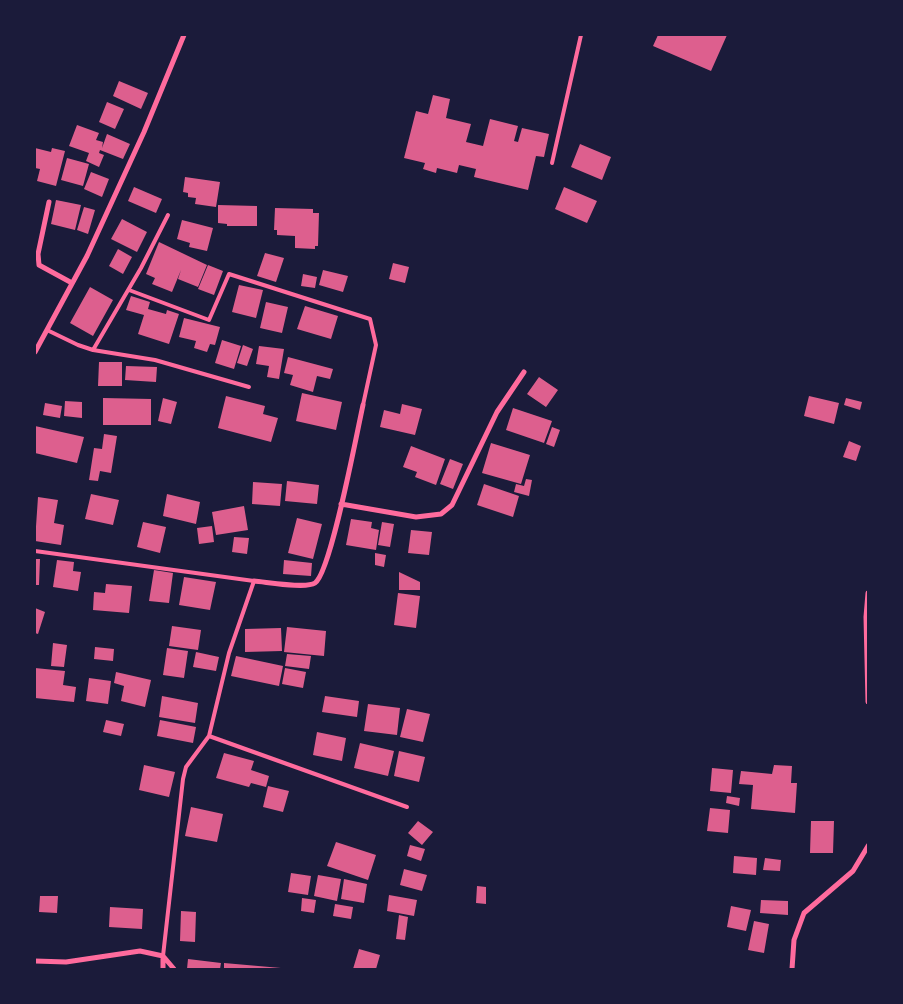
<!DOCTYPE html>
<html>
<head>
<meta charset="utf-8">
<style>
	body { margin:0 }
	#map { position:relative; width:903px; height:1004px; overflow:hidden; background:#1b1b3a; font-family:Inter,sans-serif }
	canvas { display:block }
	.frame { position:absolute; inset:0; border:36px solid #1b1b3a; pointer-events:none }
</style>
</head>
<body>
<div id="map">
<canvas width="903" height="1004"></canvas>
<div class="frame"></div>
</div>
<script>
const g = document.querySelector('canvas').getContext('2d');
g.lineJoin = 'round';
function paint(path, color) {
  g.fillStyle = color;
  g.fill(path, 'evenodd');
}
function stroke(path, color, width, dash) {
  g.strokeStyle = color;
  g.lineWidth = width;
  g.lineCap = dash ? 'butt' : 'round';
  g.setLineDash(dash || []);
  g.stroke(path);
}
paint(new Path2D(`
	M658 35H727L711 71 653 46Z
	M119 81 148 93 141 109 113 96Z
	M433 95 450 99 446 118 471 124 466 142 483 146 490 119 518 126 514 141 518 142 522 128 549 134 544 157 536 156 528 190 474 177 476 169 459 165 457 173 437 168 436 173 423 169 425 163 404 158 416 111 428 114Z
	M107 102 124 109 115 129 99 122Z
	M77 125 99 133 96 140 103 142 102 148 107 134 130 144 123 159 100 150 99 153 104 155 99 167 86 161 89 153 69 146Z
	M580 144 611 157 602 180 571 167Z
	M35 148 51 152 52 148 65 151 56 186 37 181 40 169 35 168Z
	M67 158 89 164 83 186 61 180Z
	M91 172 109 179 102 197 84 189Z
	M185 177 220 182 216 207 195 204 196 198 188 197V193L183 192Z
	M134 187 162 199 156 213 128 201Z
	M564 187 597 201 587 223 555 209Z
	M56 200 81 205 75 230 51 224Z
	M218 205 257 206V226H227V224L218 223Z
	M84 207 95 210 88 234 77 230Z
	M275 208 313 209V213H319L318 246H315V249L295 248V236L277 235V230H274Z
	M122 219 147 232 137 252 111 239Z
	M182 220 213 228 207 251 189 247 190 243 177 239Z
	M159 242 207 265 198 287 178 279 181 270 172 292 152 284 155 278 146 274Z
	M118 249 132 257 123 274 109 266Z
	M265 253 284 258 276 282 257 276Z
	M393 263 409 267 405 283 389 279Z
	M208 265 223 271 214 295 198 289Z
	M323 270 348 276 343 292 319 285Z
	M303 274 317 277 315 288 301 286Z
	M239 285 263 290 256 318 232 312Z
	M90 287 113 300 93 336 70 323Z
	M131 296 150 302 148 309 166 314 167 310 179 314 169 344 138 334 144 315 126 310Z
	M266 302 288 307 282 333 260 328Z
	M305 306 338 316 331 339 297 329Z
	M184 318 220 327 215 345 210 344 207 352 194 348 196 341 179 337Z
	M222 340 241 346 234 369 215 363Z
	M243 345 253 349 247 366 237 363Z
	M259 346 284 349 279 379 267 377 269 366 256 364Z
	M288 357 333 369 330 379 317 376 313 392 290 385 293 375 284 373Z
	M99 362H122V386H98Z
	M126 366 157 367 156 382 125 380Z
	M539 377 558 390 546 407 527 394Z
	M302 393 342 402 336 430 296 421Z
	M226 396 265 406 263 414 278 418 271 442 218 428Z
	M809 396 839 403 834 424 804 416Z
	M103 398 151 399V425H103Z
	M163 398 177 402 171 424 158 421Z
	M846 398 862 402 860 410 844 405Z
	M65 401 82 402V418L64 416Z
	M45 403 62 406 60 418 43 415Z
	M402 404 422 409 415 435 380 427 384 410 400 414Z
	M513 408 552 421 544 443 506 430Z
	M35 426 84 437 77 463 35 453Z
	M552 427 560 430 554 447 546 444Z
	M104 434 117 436 111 473 100 471 98 481 89 480 94 448 102 449Z
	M849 441 861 446 856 461 843 457Z
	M491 443 530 455 521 484 482 473Z
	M411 446 445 459 436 485 415 477 417 472 403 467Z
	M450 459 463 464 453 489 440 484Z
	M526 479 532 480 529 496 514 492 516 484 524 486Z
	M287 481 319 485 317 504 285 501Z
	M253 482 282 484 280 506 252 504Z
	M484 484 519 496 513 517 477 505Z
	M91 494 119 500 113 525 85 519Z
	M167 494 200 502 196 524 163 516Z
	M38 497 58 500 54 523 64 525 61 545 35 541Z
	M244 506 248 530 216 535 212 512Z
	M297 518 322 524 313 559 288 553Z
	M351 519 372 522 371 528 379 530 376 550 346 545Z
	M143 522 166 527 160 553 137 547Z
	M382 522 394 524 390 547 378 545Z
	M212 526 214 542 199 544 197 528Z
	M411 530 432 532 429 555 408 553Z
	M234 537 249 538 247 554 232 552Z
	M375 553 386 555 384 567 375 565Z
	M35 559H40L39 585H35Z
	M57 560 74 562 73 571 81 572 78 591 53 587Z
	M284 560 312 563 311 576 283 574Z
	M154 570 173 573 169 603 149 601Z
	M399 572 420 582V590H399Z
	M184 577 216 582 210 610 179 605Z
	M106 584 132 586 129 613 93 610 94 592 105 593Z
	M398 593 420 596 416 628 394 625Z
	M35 608 45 612 38 634 35 633Z
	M172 626 201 630 198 650 169 646Z
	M287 627 326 631 324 656 284 652Z
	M281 628 282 651 245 652V629Z
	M53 643 67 645 64 667 51 666Z
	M95 647 114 649 113 661 94 659Z
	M167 648 188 651 184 678 163 675Z
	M196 652 219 657 216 671 193 667Z
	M287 654 311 656 309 669 285 666Z
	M236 656 283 666 279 686 231 676Z
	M35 668 65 671 63 685 76 687 74 702 35 698Z
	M285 668 306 672 303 688 282 684Z
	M116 672 151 680 145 707 121 701 124 686 114 683Z
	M89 678 111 681 108 704 86 701Z
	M162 696 198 703 195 723 159 717Z
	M325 696 359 701 357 717 322 712Z
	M368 704 400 708 397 735 364 731Z
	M407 709 430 714 423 742 400 737Z
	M106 720 124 724 121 736 103 732Z
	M160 720 196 727 193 743 157 736Z
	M317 732 346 738 342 761 313 755Z
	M360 743 394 751 388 776 354 768Z
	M399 751 425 757 419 782 394 776Z
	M224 753 254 761 251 770 269 776 266 787 251 783 249 787 216 778Z
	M144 765 175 772 169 797 139 790Z
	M774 765 792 766 791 783H797L795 813 751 809 753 785 739 784 741 771 772 774Z
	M712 768 733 770 731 793 710 791Z
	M268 786 289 791 283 812 263 807Z
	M727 796 740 798 739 806 726 803Z
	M191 807 223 814 217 842 185 836Z
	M710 808 730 810 728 833 707 831Z
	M418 821 433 832 422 845 408 833Z
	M811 821H834L833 853H810Z
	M336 842 376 855 368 880 327 866Z
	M410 845 425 849 421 861 407 856Z
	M734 856 757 858 756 875 733 873Z
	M765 858 781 860 780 871 763 870Z
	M404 869 427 875 422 891 400 885Z
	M291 873 311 876 308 895 288 892Z
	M318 875 341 879 337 901 314 896Z
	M344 879 367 884 364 903 341 899Z
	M477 886 486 887V904L476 903Z
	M389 895 417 900 414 916 387 911Z
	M40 896H58L57 913 39 912Z
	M302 898 316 900 314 913 301 911Z
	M761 900 788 901V915L760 913Z
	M335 904 353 907 351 919 333 916Z
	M731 906 751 910 746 931 727 927Z
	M110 907 143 909 142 929 109 927Z
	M181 911 196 912 195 942 180 941Z
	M399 915 408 917 405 940 396 939Z
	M754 921 769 924 764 953 748 950Z
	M359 949 380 955 376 969H353Z
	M188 959 221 963 220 969H187Z
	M224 963 281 968 280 969H224Z`), '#dd5f8e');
stroke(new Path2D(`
	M552 163 581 35
	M129 290 209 320 229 274 370 319 376 345 363 405
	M47 330 78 345 93 350 155 360 249 387
	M93 350 141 268 168 215
	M35 551 254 581 229 653 209 736 186 767 183 779 163 956
	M209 736 407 807`), '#ff6b9d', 4);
stroke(new Path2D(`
	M49 202 38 254 39 265 72 283
	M35 352 87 256 144 132 184 35
	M341 504 416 517 441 514 452 505 497 412 524 372
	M254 581C267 582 306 589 315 583 331 572 357 432 363 405
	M868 593 866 617 868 702
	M35 961 66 962 140 951 163 956 174 969
	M163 969V956
	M792 969 794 940 804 913 853 871 868 846`), '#ff6b9d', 5);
</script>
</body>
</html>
